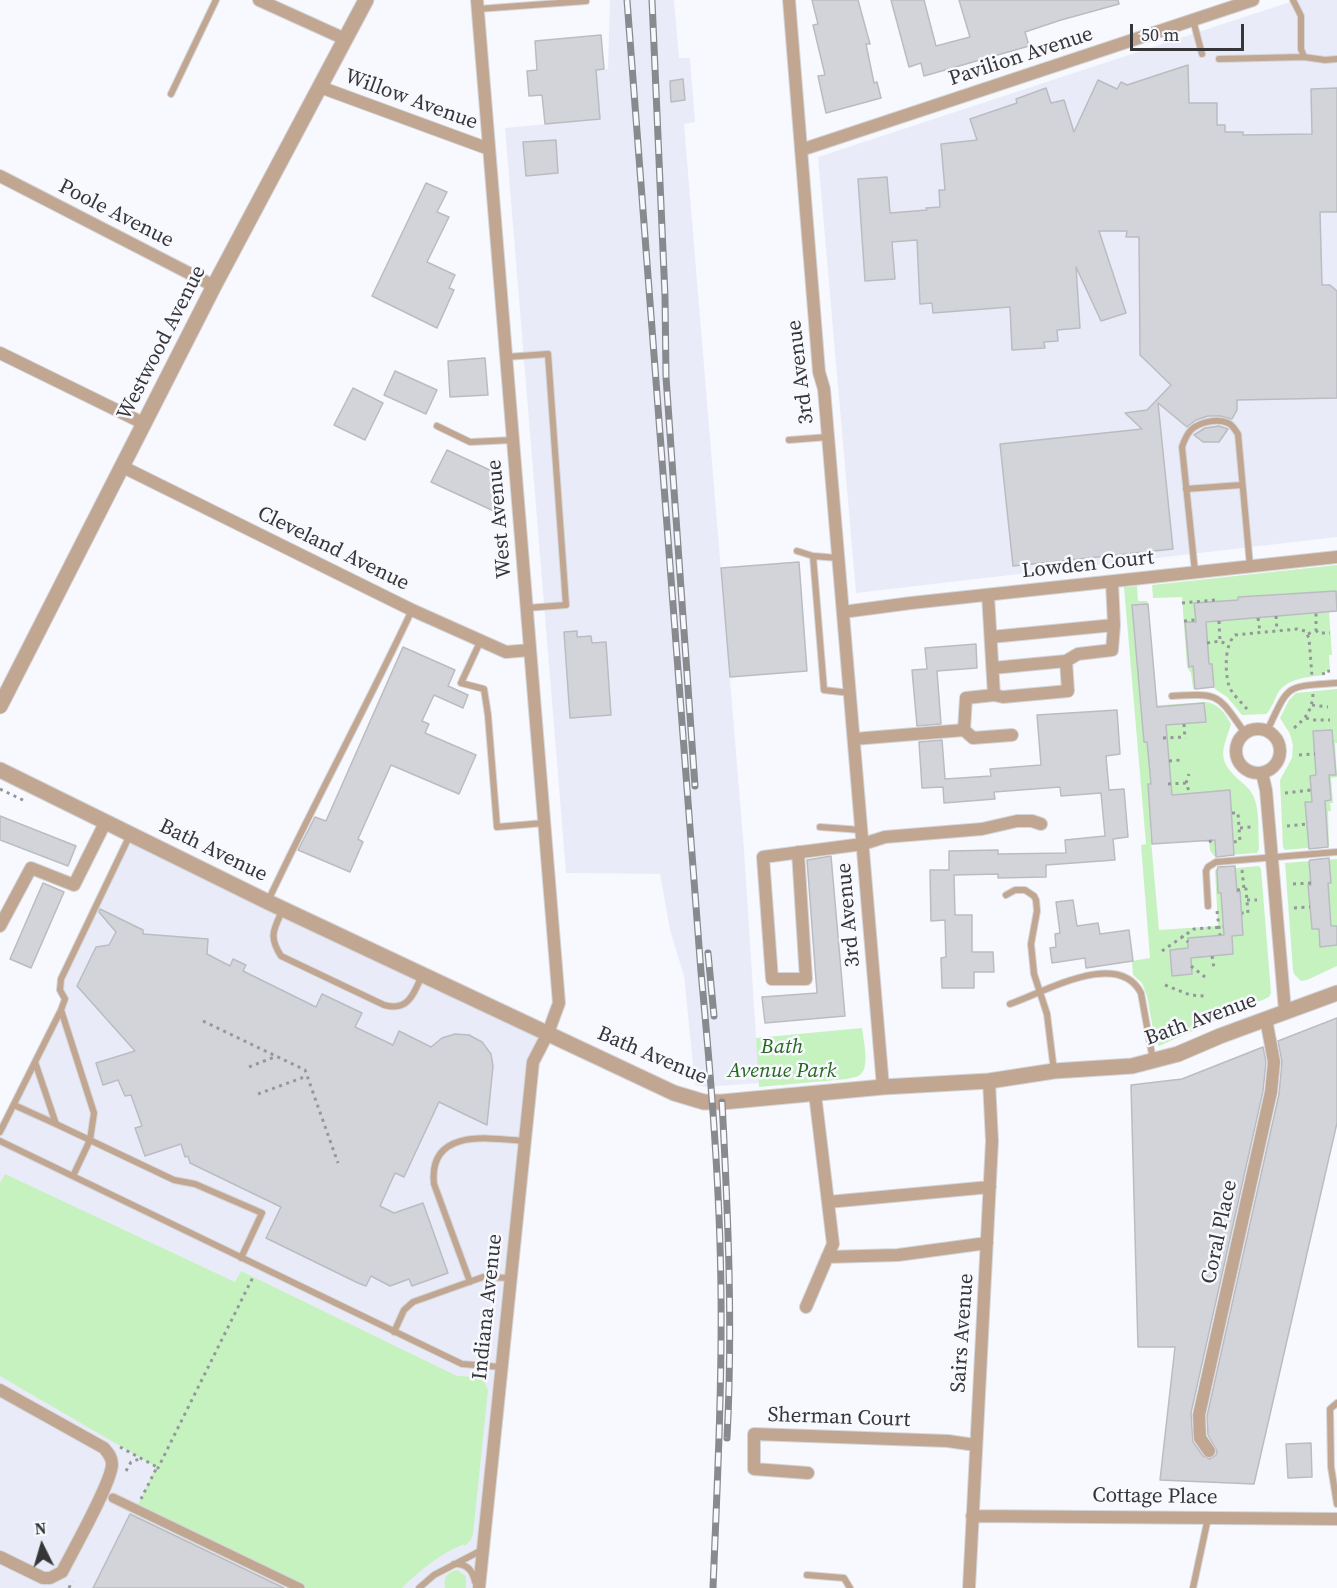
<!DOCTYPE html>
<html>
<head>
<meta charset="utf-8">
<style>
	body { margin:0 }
	#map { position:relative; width:1337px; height:1588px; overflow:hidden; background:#f7f9fe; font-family:"Source Serif 4",serif }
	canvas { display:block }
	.north { position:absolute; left:12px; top:1516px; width:60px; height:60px; -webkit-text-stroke:4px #f7f9fe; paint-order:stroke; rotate:355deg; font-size:16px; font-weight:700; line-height:24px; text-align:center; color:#363638 }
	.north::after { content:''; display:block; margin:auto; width:21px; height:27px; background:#363638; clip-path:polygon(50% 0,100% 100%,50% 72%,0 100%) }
	.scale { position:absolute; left:1130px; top:24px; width:114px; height:27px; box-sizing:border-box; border:3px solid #363638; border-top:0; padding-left:8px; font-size:18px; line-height:21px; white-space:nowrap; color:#363638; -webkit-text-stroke:4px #f7f9fe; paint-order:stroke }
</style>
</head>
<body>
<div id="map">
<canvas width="1337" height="1588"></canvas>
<div class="north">N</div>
<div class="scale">50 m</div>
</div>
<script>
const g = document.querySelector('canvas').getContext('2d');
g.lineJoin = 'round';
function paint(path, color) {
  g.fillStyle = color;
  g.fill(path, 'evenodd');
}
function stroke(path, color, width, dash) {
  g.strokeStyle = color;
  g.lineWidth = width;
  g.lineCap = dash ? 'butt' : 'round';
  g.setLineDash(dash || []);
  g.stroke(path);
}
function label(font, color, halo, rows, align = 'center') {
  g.font = font + ' "Source Serif 4",serif';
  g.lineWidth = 5;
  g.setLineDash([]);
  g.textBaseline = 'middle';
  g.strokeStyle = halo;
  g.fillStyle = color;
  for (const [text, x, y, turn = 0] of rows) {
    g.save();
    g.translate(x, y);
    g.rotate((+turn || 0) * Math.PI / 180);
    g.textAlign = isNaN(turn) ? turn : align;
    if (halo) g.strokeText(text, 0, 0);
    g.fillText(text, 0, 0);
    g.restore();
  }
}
paint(new Path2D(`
	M610 0H674L679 58H690L695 122 684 124 744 849 759 1083 705 1087 695 1085 684 976 670 930 660 874 566 873 505 128 600 119 596 70 608 69Z
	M1296 0H1337V537L856 593 818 157Z
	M130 834 548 1033 533 1063 479 1588H0V1132L65 999 59 984Z`), '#e9ecf8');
paint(new Path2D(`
	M1337 565V608L1336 592 1292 595V593L1239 597 1238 600 1194 603 1196 622H1186L1190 667 1193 666 1195 689H1193L1191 673 1187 667 1182 597 1153 598 1152 585Z
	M1137 586 1138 601H1147L1148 604 1133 605 1147 706 1206 702C1219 704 1225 713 1231 724 1224 748 1215 758 1238 779 1244 784 1251 790 1254 797 1260 812 1258 833 1259 849L1257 853 1217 856H1214L1210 850 1209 842H1203L1202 824 1150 829 1159 930 1218 926 1215 870 1259 866 1261 869 1271 993 1269 997 1159 1046 1155 1040 1147 996 1142 983 1133 975 1132 961 1150 958 1141 845 1146 844 1124 587Z
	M1329 612 1332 655H1329L1330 671 1323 672 1324 675C1309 677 1287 678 1278 693 1274 700 1272 708 1266 714L1242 715 1227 697 1215 689 1212 664H1209L1206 622Z
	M1337 689V743H1335L1337 777 1331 778 1333 803H1330L1331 811H1328L1329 846 1285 850 1283 847 1280 780 1292 758 1293 745 1290 734 1280 718 1289 700 1296 693Z
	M1337 859V966L1307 980 1301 981 1294 974 1293 970 1285 863Z
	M862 1028C863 1038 870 1066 861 1074 858 1077 851 1078 847 1079L759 1087 756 1038Z
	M5 1174 235 1282 241 1271 457 1376 477 1377 483 1379 488 1390 473 1534 471 1540 465 1546 464 1544C440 1554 420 1570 402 1588H300L136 1509 156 1467 0 1376V1183Z
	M457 1570 466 1576V1588H445C443 1578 447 1572 457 1570Z`), '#c6f2c0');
const building = new Path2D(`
	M812 0H858L870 44H866L874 83 877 82 881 98 826 113 818 76 825 75 813 25 818 24Z
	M891 0H924L936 46 970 37 959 0H1118L1119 4 1061 20 1025 32 1029 46 924 76 921 63 909 67Z
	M601 35 604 69 596 70 600 119 545 124 542 95 529 96 527 71 537 70 535 41Z
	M1188 65 1189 103H1217V125H1225V132H1243V135L1312 134 1311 89 1337 88V212H1320L1322 285H1330L1337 291V398L1237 400V410L1232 419 1220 416H1208L1196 420 1187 427 1158 403 1173 549 1013 566 1000 444 1142 429 1125 413 1147 410 1171 385 1140 355 1139 237H1126L1127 231H1099L1126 313 1101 321 1076 267 1080 328 1057 330 1058 341 1044 342 1045 348 1012 350 1010 307 933 313 932 303 920 304 917 240 892 242 895 279 865 281 858 179 887 177 890 213 927 210 926 208 940 207 939 190H945L941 144 977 140 970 119 1017 103 1016 99 1046 88 1051 103 1064 100 1074 132 1098 80 1117 89 1121 82 1127 85Z
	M683 79 685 100 671 102 670 81Z
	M556 140 558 173 526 176 523 142Z
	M426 183 447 192 437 212 449 217 427 262 455 275 449 288 454 290 437 328 372 296Z
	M485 358 488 395 450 397 448 361Z
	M395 371 437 390 426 414 384 395Z
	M353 388 383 403 365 440 334 425Z
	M1219 426 1228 429 1219 442H1203L1194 435 1205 428Z
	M447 450 494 472 498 513 431 482Z
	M799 562 807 671 730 677 721 568Z
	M1336 591 1337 611 1206 622 1209 664H1212L1214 687 1195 689 1193 666 1189 667 1185 622H1196L1194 603 1238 600V597Z
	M1148 604 1157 707 1204 703 1206 722 1166 725 1172 795 1230 790 1234 855 1216 857 1215 840 1152 844 1148 784H1151L1147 742H1144L1132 605Z
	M577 631V637L591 636 592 643 606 642 611 715 570 718 564 632Z
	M976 644 977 668 937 671 941 724 917 726 912 670 927 669 925 648Z
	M403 647 455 670 448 686 468 695 463 708 434 695 422 721 429 724 425 733 476 755 459 794 391 765 358 839 363 842 350 872 298 850 315 817 326 821Z
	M1117 710 1120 754 1106 756 1109 790 1124 789 1128 837 1113 839 1115 860 1046 865V877L998 878V874L954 875 955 915H972V952H993L994 972H974V988H942L941 958 946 957 945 920 931 921 930 870H949V851L998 850V854L1066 853 1065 840 1105 836 1101 793 1061 796 1060 787 994 792 995 799 944 803 943 787 922 788 919 742 942 740 945 779 991 776 990 769 1041 765 1037 715Z
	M1332 730 1336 775H1329L1331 800 1325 801 1328 845V847L1309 849 1305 802H1312L1310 776 1316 775 1313 731Z
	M0 816 76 846 68 866 0 840Z
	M831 856 845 1016 765 1023 762 997 817 993 807 860Z
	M1329 858 1331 883H1328L1331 926H1337V945L1320 947 1319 929H1312L1308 885H1311L1309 862 1310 860Z
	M1235 866 1237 892 1240 891 1243 935 1232 936 1233 954 1191 958 1192 974 1172 976 1170 950 1188 948V938L1224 935 1221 893H1218L1217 870 1218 867Z
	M43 883 64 892 31 968 10 959Z
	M1073 900 1077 926 1098 923 1100 934 1129 930 1133 961 1086 968 1085 958 1052 963 1050 948 1056 947 1055 934 1060 933 1056 902Z
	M100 909 143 930V934L208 939 207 954 230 966 233 959 246 965 243 971 316 1007 322 994 362 1013 355 1027 393 1045 399 1031 431 1047 442 1038 455 1034 469 1035 482 1042 491 1054 493 1066 487 1125 439 1102 404 1177 395 1173 380 1206 394 1213 423 1203 448 1273 412 1286 409 1279 390 1286 371 1276 366 1286 358 1283 266 1238 281 1207 190 1163 188 1156 185 1157 181 1144 145 1156 135 1128 142 1126 131 1095 125 1096 118 1080 103 1085 96 1063 135 1051 77 986 96 947 109 945 116 932 99 912Z
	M1337 1018V1123L1254 1484 1160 1480 1175 1347H1138L1131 1085 1182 1079 1263 1047 1266 1062 1263 1091 1191 1413 1193 1442 1203 1456 1210 1459 1216 1455 1217 1451 1208 1435 1207 1416 1279 1094 1282 1062 1278 1041Z
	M1311 1443 1312 1477 1288 1478 1286 1444Z
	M130 1514 284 1588H93Z`);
paint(building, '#d3d4d9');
stroke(building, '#babcc1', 1.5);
const service = new Path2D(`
	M1293 0 1301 16V49L1304 57
	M478 9 586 1
	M1193 20 1202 54
	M1219 59 1304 57 1325 60 1337 59
	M171 94 216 0
	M506 357 548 354 566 605 527 608
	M437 426 470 442 513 440
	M789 440 828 437
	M1186 489 1241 485
	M797 551 813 556 838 558
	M813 556 824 690 850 693
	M1195 572 1182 447C1184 441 1186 435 1191 430 1199 422 1218 418 1228 423 1233 425 1235 430 1238 434L1250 566
	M481 640 461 683 484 689 488 715 497 827 544 823
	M1172 696C1221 693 1217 694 1245 733
	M1267 731C1290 683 1284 687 1337 683
	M820 827 861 830
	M1006 895 1015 890H1025L1034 896 1036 900 1037 911 1031 944 1034 974 1047 1014 1054 1071
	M268 901C314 803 366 708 412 610
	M1208 906 1206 871 1208 867 1216 862 1337 852
	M283 909C274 929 268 936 281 956L384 1005C408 1012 414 994 422 975
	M1010 1004C1043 993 1118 948 1141 993L1153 1060
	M61 1010 94 1113 90 1140 73 1176
	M35 1062 56 1124 174 1180 195 1184 262 1213 241 1258
	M14 1105 56 1124
	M0 1132 61 1010 65 999 60 990 61 979 130 835
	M0 1141 462 1364 502 1367
	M470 1282 434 1184C428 1128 489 1138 524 1141
	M394 1332 404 1310 413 1302 483 1277 511 1278
	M1337 1403 1330 1409 1331 1467 1337 1504
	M454 1564C467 1563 473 1571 475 1582
	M807 1575 844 1578 850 1588
	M419 1588 434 1575 482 1550
	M1193 1588 1208 1518`);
const pedestrian = new Path2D(`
	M113 1498 300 1588`);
const minor = new Path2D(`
	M259 0 345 39
	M477 0 559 1003 548 1033 533 1062 479 1588
	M789 0 819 372 824 389 883 1087
	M320 87 489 149
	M801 150 1253 0
	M0 176 214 286
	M0 353 145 424
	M123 467 412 610 506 652 530 650
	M843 612 911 603 1337 557
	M991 637 1114 625
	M993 668 1066 661 1078 654 1112 650 1114 625 1112 582
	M994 695 1003 697 1068 691 1066 661
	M1236 751a22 22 0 1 1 44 0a22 22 0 1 1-44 0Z
	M964 730 973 738 1012 735
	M854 739 964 730 966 698 994 695 988 595
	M1262 773 1266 790 1285 1011
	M798 852 806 979H772L763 857 863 844 885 837 982 829 1017 821H1032L1041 824
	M0 926 31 868 74 885 106 821
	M828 1202 990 1187
	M827 1257 898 1255 987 1243
	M806 1307 833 1244 815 1094
	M0 1390 104 1448C108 1453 112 1457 112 1464 112 1482 72 1552 62 1572L50 1578H43L0 1557
	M1209 1451 1200 1438 1199 1415 1271 1092 1274 1062 1266 1019
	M808 1473 754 1469V1434L948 1441 975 1445
	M972 1516 1337 1519
	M969 1588 992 1141 989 1081`);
const tertiary = new Path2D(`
	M0 706 214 286 366 0
	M0 770 268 902 674 1093 704 1102H722L883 1087 989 1081 1054 1071 1132 1066 1178 1054 1220 1036 1337 993`);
stroke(service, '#d4d6da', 8);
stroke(pedestrian, '#d4d6da', 11);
stroke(minor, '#d4d6da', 14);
stroke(tertiary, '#d4d6da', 17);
stroke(new Path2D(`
	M1182 603 1215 600V602
	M1276 616 1277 631
	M1258 618 1260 632
	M1184 621 1195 620
	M1219 621 1220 641
	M1316 630 1318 633H1330
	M1308 634 1316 630V613
	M1207 643 1220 641 1228 645
	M1324 675 1323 672 1330 671
	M1312 705 1328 707
	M1247 709C1241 702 1232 694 1229 686 1225 672 1224 646 1235 635L1297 629 1305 631 1309 638 1312 676
	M1306 718 1312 720H1330
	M1184 724 1185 739
	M1294 728C1306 718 1312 710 1313 694
	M1163 738 1185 737
	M1299 755 1315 754
	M1169 761 1181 760
	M1186 783 1189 774
	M1168 784 1186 783 1190 794
	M0 789 25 801
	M1285 793 1311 790
	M1232 813H1238L1240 841 1234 842
	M1287 826 1307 824
	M1240 828 1251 827
	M1209 842 1215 839
	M1242 870 1244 889
	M1293 884 1311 883
	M1237 890 1246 889 1248 913H1242
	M1247 900H1257
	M1294 908 1310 907
	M1217 911 1220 935
	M1181 936 1188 942
	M1162 951 1194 929 1223 927
	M1212 956 1214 968
	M1191 966 1205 977
	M1165 985 1190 995 1205 996
	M203 1021 305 1070 338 1163
	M249 1067 277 1056
	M258 1094 307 1076
	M120 1447 157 1467 141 1499
	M157 1467 158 1468 253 1277
	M126 1471 131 1462 139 1459
	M69 1588 72 1581`), '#96979b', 3, [3, 4.5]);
stroke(service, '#c1a692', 6);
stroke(pedestrian, '#c1a692', 9);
stroke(minor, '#c1a692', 12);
stroke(tertiary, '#c1a692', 15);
const rail = new Path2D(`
	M627 0 701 972C711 1078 720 1186 721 1293 722 1391 717 1490 713 1588
	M652 0 665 296 666 377 695 786
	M708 953 714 1016
	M722 1102C728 1214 733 1326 727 1438`);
stroke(rail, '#898a8d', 7);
stroke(rail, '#f7f9fe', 4.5, [14]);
label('21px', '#363638', '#f7f9fe', [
	["Pavilion Avenue",1021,57,-18],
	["Willow Avenue",411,100,20],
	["Poole Avenue",116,214,27],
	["Westwood Avenue",162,343,-63],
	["3rd Avenue",801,372,-97],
	["West Avenue",500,519,-95],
	["Cleveland Avenue",333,549,26],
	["Lowden Court",1088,565,-6],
	["Bath Avenue",213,851,26],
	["3rd Avenue",849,915,-95],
	["Bath Avenue",1201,1020,-20],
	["Bath Avenue",652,1056,23],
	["Coral Place",1220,1232,-78],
	["Indiana Avenue",488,1307,-84],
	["Sairs Avenue",963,1333,-86],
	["Sherman Court",839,1418,2],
	["Cottage Place",1155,1497,1]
]);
label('italic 21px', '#276720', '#f7f9fe', [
	["Bath",782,1048],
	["Avenue Park",782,1072]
]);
</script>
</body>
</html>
